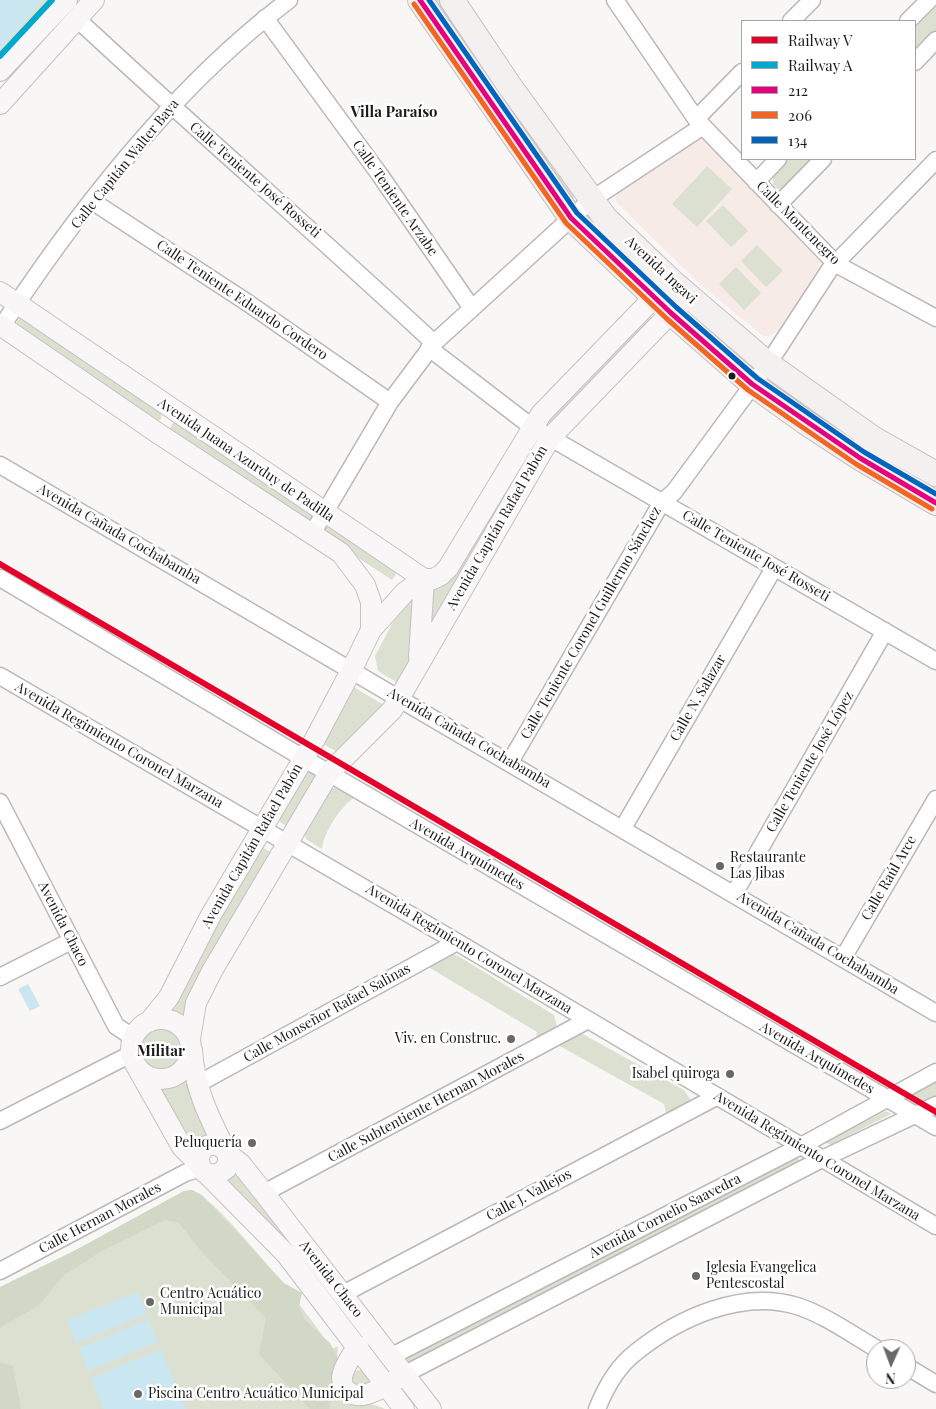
<!DOCTYPE html>
<html>
<head>
<meta charset="utf-8">
<style>
	body { margin:0 }
	#map { position:relative; width:936px; height:1409px; overflow:hidden; background:#f8f7f5; font-family:"Playfair Display",serif }
	canvas { display:block }
	.legend { position:absolute; left:741px; top:20px; width:175px; height:140px; box-sizing:border-box; background:#fff; border:1px solid #a4a4a3; margin:0; padding:6px 9px; list-style:none; font-size:15px; color:#1b1b1a }
	.legend li { display:flex; align-items:center; gap:10px; height:25px }
	.legend b { width:25px; border:1px solid #a4a4a3 }
	.north { position:absolute; left:866px; top:1339px; width:50px; height:50px; box-sizing:border-box; background:#fff; border:1px solid #a4a4a3; border-radius:50%; rotate:182deg; font-size:14px; font-weight:700; line-height:20px; text-align:center; color:#1b1b1a }
	.north::after { content:''; display:block; margin:auto; width:18px; height:22px; background:#686867; clip-path:polygon(50% 0,100% 100%,50% 72%,0 100%) }
</style>
</head>
<body>
<div id="map">
<canvas width="936" height="1409"></canvas>
<ul class="legend">
<li><b style="height:6px;background:#e4002b"></b>Railway V</li>
<li><b style="height:6px;background:#00a9ce"></b>Railway A</li>
<li><b style="height:6px;background:#e5007d"></b>212</li>
<li><b style="height:6px;background:#f26522"></b>206</li>
<li><b style="height:6px;background:#0065bd"></b>134</li>
</ul>
<div class="north">N</div>
</div>
<script>
const g = document.querySelector('canvas').getContext('2d');
g.lineJoin = 'round';
function paint(path, color) {
  g.fillStyle = color;
  g.fill(path, 'evenodd');
}
function stroke(path, color, width, dash) {
  g.strokeStyle = color;
  g.lineWidth = width;
  g.lineCap = dash ? 'butt' : 'round';
  g.setLineDash(dash || []);
  g.stroke(path);
}
function label(font, color, halo, rows, align = 'center') {
  g.font = font + ' "Playfair Display",serif';
  g.lineWidth = 5;
  g.setLineDash([]);
  g.textBaseline = 'middle';
  g.strokeStyle = halo;
  g.fillStyle = color;
  for (const [text, x, y, turn = 0] of rows) {
    g.save();
    g.translate(x, y);
    g.rotate((+turn || 0) * Math.PI / 180);
    g.textAlign = isNaN(turn) ? turn : align;
    if (halo) g.strokeText(text, 0, 0);
    g.fillText(text, 0, 0);
    g.restore();
  }
}
paint(new Path2D(`
	M695 139H704L821 263 782 328 770 336H763L703 287 615 201 618 189Z`), '#f7ebe8');
paint(new Path2D(`
	M43 0H59L0 61V49Z
	M430 0H442L577 195 571 200Z
	M936 6V34L915 56V28Z
	M788 159H817L784 189H778L773 184V177Z
	M707 166 732 189 697 227 672 204Z
	M723 205 748 231 731 247 706 221Z
	M757 245 783 271 766 287 741 261Z
	M736 267 761 293 744 310 719 284Z
	M647 314 653 319 552 426 546 421Z
	M20 317 162 410 161 419 158 421 15 325Z
	M173 423H177L312 513V521L309 522 169 430Z
	M533 441 539 445 427 634 431 586Z
	M330 525 398 571 392 580 346 550 324 532 327 526Z
	M414 597 410 659 398 683 378 671 375 656 399 611Z
	M352 686 384 705 339 753 323 744Z
	M306 770 318 777 288 827 277 820Z
	M335 788 354 798C340 807 324 832 322 849L306 839 303 831 329 789Z
	M260 846 272 853 185 1021 165 1012Z
	M450 953 458 956 554 1015 557 1027 536 1040 537 1032 425 965Z
	M140 1050a22 22 0 1 1 44 0a22 22 0 1 1-44 0Z
	M579 1032 684 1090 690 1099 689 1105 664 1118 666 1113 664 1104 556 1044Z
	M936 1080V1101L929 1105 909 1094Z
	M186 1081 201 1123 210 1139 193 1150 159 1089 174 1087Z
	M886 1111 891 1114 831 1145 825 1142Z
	M795 1157 801 1161 406 1365 403 1359Z
	M232 1168 388 1367 383 1370 220 1178Z
	M192 1190C213 1202 230 1222 246 1240 277 1275 305 1310 332 1349L338 1346 337 1358 327 1389C343 1409 362 1397 385 1409H0V1287L74 1251 184 1191Z
	M358 1370 364 1371 370 1378 368 1385 353 1388 351 1376Z`), '#dbe0d1');
paint(new Path2D(`
	M192 1190 202 1195 284 1283 302 1293 299 1306 304 1319 330 1343 340 1362 339 1387 334 1391 329 1409H310L259 1354 266 1318 201 1251 179 1223 165 1220 100 1252 63 1276 39 1305 0 1328V1287L74 1251 184 1191Z
	M0 1362 13 1366 21 1409H0Z`), '#d1d8c5');
paint(new Path2D(`
	M0 0H43L0 49Z
	M28 984 40 1006 30 1011 18 989Z
	M138 1292 147 1314 76 1343 67 1320Z
	M149 1319 158 1342 88 1371 79 1348Z
	M161 1349 186 1409H103L91 1378Z`), '#cae6f0');
const minor = new Path2D(`
	M615 0 696 119 836 264 936 318
	M76 18C194 128 316 233 434 343
	M265 18 380 175 471 307
	M791 21 812 0
	M908 21 929 0
	M915 62 936 40
	M696 119 742 72
	M756 182 778 159
	M92 201 248 303 390 402
	M778 205 823 159
	M2 326C79 209 177 84 289 0
	M429 348 532 427 936 661
	M0 465 936 1013
	M312 534 390 402 434 343 591 200 703 126
	M0 578 303 758 936 1127
	M0 676 457 942 936 1226
	M510 762 662 502 674 492 768 364 830 269 936 160
	M0 802 116 1026 134 1038
	M623 828 774 568
	M734 894 885 631
	M843 958 936 799
	M0 977 71 941
	M196 1085 457 942
	M0 1121 131 1054
	M264 1193 588 1020
	M0 1271 185 1173 201 1168
	M343 1294 716 1097
	M392 1356 801 1146 936 1072
	M906 1366 936 1384
	M405 1374 822 1159 936 1105
	M597 1409C605 1389 618 1366 635 1353 678 1318 742 1289 797 1306 825 1315 851 1334 877 1349`);
const major = new Path2D(`
	M0 71 67 0
	M0 104 94 0
	M0 292 424 579
	M0 325 159 434 341 553 365 585 371 602V630
	M419 657 424 579
	M131 1049a30 30 0 1 1 60 0a30 30 0 1 1-60 0Z
	M149 1022 169 997 211 915 314 741 352 669 371 630 405 592 424 579H433L441 575 448 568 541 414 665 286
	M190 1039 196 1003 212 971 329 773 392 710 400 697 550 438 688 295
	M192 1050C194 1087 209 1117 225 1149
	M138 1069 182 1147 199 1164
	M227 1153 241 1164 264 1193 431 1409
	M205 1173 216 1175 226 1169 229 1157C224 1146 215 1142 204 1147L198 1158 201 1168 286 1254 404 1409
	M358 1346C352 1355 344 1366 342 1377 342 1382 343 1388 347 1391 362 1403 384 1386 397 1379`);
const highway = new Path2D(`
	M420 0 571 218 671 313 752 384 805 422 860 458 936 503
	M452 0 509 85 606 219 670 280 768 364 874 439 936 474`);
stroke(minor, '#bab9b8', 19);
stroke(major, '#c5c1c0', 22);
stroke(highway, '#c5c1c0', 26);
stroke(minor, '#fefefe', 16);
stroke(major, '#f8f6f6', 20);
stroke(highway, '#f4f0f0', 24);
stroke(new Path2D(`
	M420 0 571 218 671 313 752 384 860 458 936 503`), '#e5007d', 5);
stroke(new Path2D(`
	M414 4 566 223 666 318 748 390 856 464 932 509`), '#f26522', 5);
stroke(new Path2D(`
	M429 0 577 213 676 307 757 378 864 452 936 494`), '#0065bd', 5);
stroke(new Path2D(`
	M0 564 936 1112`), '#e4002b', 6);
stroke(new Path2D(`
	M0 56 52 0`), '#00a9ce', 6);
for (const [x, y, r, color] of [
	[732,376,4.5,"#1b1b1a"],
	[720,866,5,"#686867"],
	[511,1039,5,"#686867"],
	[730,1074,5,"#686867"],
	[252,1143,5,"#686867"],
	[696,1276,5,"#686867"],
	[150,1302,5,"#686867"],
	[138,1394,5,"#686867"]
]) {
  const dot = new Path2D();
  dot.arc(x, y, r, 0, 2 * Math.PI);
  g.fillStyle = color;
  g.fill(dot);
  stroke(dot, '#fff', 2);
}
label('14px', '#1b1b1a', '#fff', [
	["Calle Capitán Walter Baya",125,164,-51],
	["Calle Teniente José Rosseti",255,180,41],
	["Calle Teniente Arzabe",395,198,55],
	["Calle Montenegro",798,223,45],
	["Avenida Ingavi",661,270,43],
	["Calle Teniente Eduardo Cordero",242,300,34],
	["Avenida Juana Azurduy de Padilla",246,460,34],
	["Avenida Capitán Rafael Pabón",497,528,-60],
	["Avenida Cañada Cochabamba",119,534,30],
	["Calle Teniente José Rosseti",756,556,30],
	["Calle Teniente Coronel Guillermo Sánchez",591,623,-60],
	["Calle N. Salazar",698,698,-60],
	["Avenida Cañada Cochabamba",469,738,30],
	["Avenida Regimiento Coronel Marzana",119,745,30],
	["Calle Teniente José López",810,762,-60],
	["Avenida Capitán Rafael Pabón",252,846,-60],
	["Avenida Arquímedes",467,854,30],
	["Calle Raúl Arce",889,878,-60],
	["Avenida Chaco",63,924,63],
	["Avenida Cañada Cochabamba",818,943,31],
	["Avenida Regimiento Coronel Marzana",469,949,31],
	["Calle Monseñor Rafael Salinas",327,1013,-29],
	["Avenida Arquímedes",817,1058,30],
	["Calle Subtentiente Hernan Morales",426,1107,-28],
	["Avenida Regimiento Coronel Marzana",817,1156,31],
	["Calle J. Vallejos",529,1195,-28],
	["Avenida Cornelio Saavedra",665,1216,-27],
	["Calle Hernan Morales",100,1218,-28],
	["Avenida Chaco",331,1279,52]
]);
label('14px', '#1b1b1a', '#fff', [
	["Restaurante",730,858],
	["Las Jibas",730,874],
	["Viv. en Construc.",501,1039,"right"],
	["Isabel quiroga",720,1074,"right"],
	["Peluquería",242,1143,"right"],
	["Iglesia Evangelica",706,1268],
	["Pentescostal",706,1284],
	["Centro Acuático",160,1294],
	["Municipal",160,1310],
	["Piscina Centro Acuático Municipal",148,1394]
], 'left');
label('bold 15px', '#1b1b1a', '#fff', [
	["Villa Paraíso",394,112],
	["Militar",161,1051]
]);
</script>
</body>
</html>
